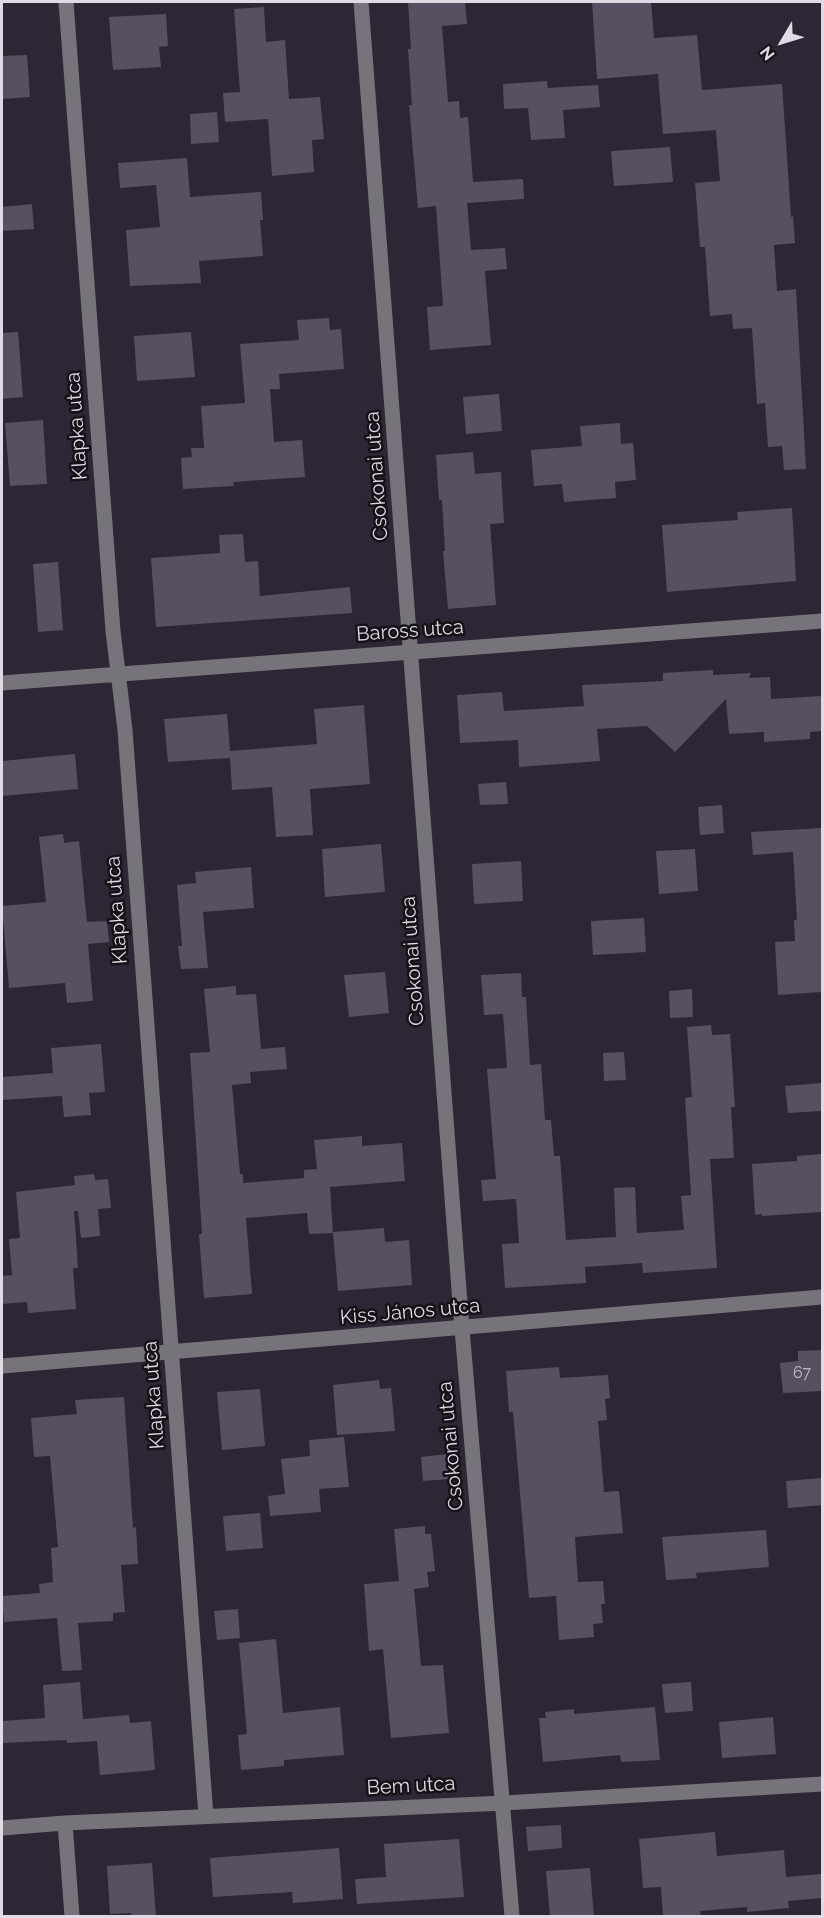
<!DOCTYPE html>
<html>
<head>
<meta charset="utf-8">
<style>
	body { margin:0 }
	#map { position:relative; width:824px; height:1918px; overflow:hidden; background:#2d2634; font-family:Raleway,sans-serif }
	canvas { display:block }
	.frame { position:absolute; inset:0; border:3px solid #dfdae4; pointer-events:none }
	.north { position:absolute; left:752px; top:12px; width:60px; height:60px; -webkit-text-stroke:4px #141117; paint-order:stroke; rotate:232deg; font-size:16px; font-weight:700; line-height:24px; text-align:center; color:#dfdae4 }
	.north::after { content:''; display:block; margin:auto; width:21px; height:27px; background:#dfdae4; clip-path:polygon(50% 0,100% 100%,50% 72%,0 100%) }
</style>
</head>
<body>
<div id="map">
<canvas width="824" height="1918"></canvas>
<div class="frame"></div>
<div class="north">N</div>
</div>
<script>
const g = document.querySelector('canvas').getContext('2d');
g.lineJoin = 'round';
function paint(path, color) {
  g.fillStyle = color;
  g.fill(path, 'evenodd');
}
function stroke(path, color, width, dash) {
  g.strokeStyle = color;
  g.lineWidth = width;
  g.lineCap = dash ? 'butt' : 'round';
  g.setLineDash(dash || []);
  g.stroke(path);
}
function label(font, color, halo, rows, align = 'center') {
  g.font = font + ' Raleway,sans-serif';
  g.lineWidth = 5;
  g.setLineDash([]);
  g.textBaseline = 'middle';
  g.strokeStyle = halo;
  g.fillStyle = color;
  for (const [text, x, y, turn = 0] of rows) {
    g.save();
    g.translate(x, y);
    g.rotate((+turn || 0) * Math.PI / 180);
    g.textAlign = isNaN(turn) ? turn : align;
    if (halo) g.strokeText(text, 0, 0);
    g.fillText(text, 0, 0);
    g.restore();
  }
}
paint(new Path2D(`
	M408 2H465L467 24 442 26 448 102 459 101 460 118 468 117 473 182 523 179 524 199 467 203 471 250 505 248 507 269 485 271 491 345 430 350 427 307 443 306 436 206 418 208 409 105H412L408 49H411Z
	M592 2H651L654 38 697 35 702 90 782 84 791 217 793 216 795 243 774 245 777 291 796 289 806 469 784 470 782 446 768 447 765 403 757 404 752 328 733 329 732 314 710 316 705 247H700L695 183 720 181 716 130 663 134 658 74 597 79Z
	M264 7 266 42 285 40 289 99 320 97 324 139 312 140 314 172 272 176 268 119 225 122 223 93 240 92 234 9Z
	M166 14 168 46 159 47 161 67 113 70 109 17Z
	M27 55 30 97 2 99V56Z
	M547 81 548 88 598 85 600 107 563 110 565 138 531 140 528 108 504 109 503 84Z
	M217 112 219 142 191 144 190 114Z
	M670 147 673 182 614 186 611 151Z
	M187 158 190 197 261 192 263 220H260L263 256 199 261 201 283 130 286 126 230 160 227 156 185 120 188 118 163Z
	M32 204 34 229 2 231V207Z
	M329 318 330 330 341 329 344 369 279 374 280 389H270L274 442 302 440 305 477 233 482 234 486 183 489 181 458 192 457 191 448H204L201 406 245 403 240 344 299 340 297 320Z
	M18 332 23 397 2 399V333Z
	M191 332 195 377 137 381 134 336Z
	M499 394 502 431 466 434 463 397Z
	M43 420 47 484 10 486 5 423Z
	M620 423 621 444 633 443 636 480 615 482 616 498 564 502 562 484 534 486 531 450 582 446 580 426Z
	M473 452 475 474 501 472 504 523 490 524 496 605 448 609 443 551H445L442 500H439L436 455Z
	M792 508 796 581 667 592 662 525 738 520 737 512Z
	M243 534 245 562 258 561 260 596 350 587 352 613 156 627 151 558 220 553 219 535Z
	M58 562 63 630 38 632 33 564Z
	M713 670V675L751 673 749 678 770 677 771 699 822 696V731L810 732V739L764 742V732L729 734 726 699 675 752 647 726 597 729 600 761 519 767 518 740 460 743 457 695 502 692 504 711 584 706 582 685 663 681V673Z
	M364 705 370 784 310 789 313 835 276 837 272 787 232 790 230 758 168 762 164 719 227 714 230 751 317 744 314 709Z
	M75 754 78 789 2 796V761Z
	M506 782 508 804 480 805 478 784Z
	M722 805 724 833 700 835 698 807Z
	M822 828V992L778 995 775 942 795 941 794 920H797L793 852 753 855 751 832Z
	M63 834 64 843 79 841 87 922 107 921 109 942 88 944 93 1001 67 1003 65 983 9 988 2 906 46 902 39 837Z
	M381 844 385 892 325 897 322 849Z
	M695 849 698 891 659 894 656 851Z
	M521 861 523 901 474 904 472 864Z
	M251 867 254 908 203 912 208 968 181 969 178 946H182L177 885 196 883 195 872Z
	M644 918 646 952 593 955 591 921Z
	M385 972 389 1013 349 1017 344 975Z
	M521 973 522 997H526L530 1065 541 1064 545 1120H551L554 1156H560L566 1240 616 1237 614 1188 635 1187 637 1233 684 1230 681 1196 691 1195 685 1098 692 1097 687 1027 711 1025 712 1035 730 1034 735 1107H731L734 1158 710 1159 717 1268 643 1273 642 1263 585 1267 586 1283 505 1288 502 1244 519 1243 516 1199 483 1201 481 1180 496 1179 487 1069 507 1068 503 1014 484 1015 481 975Z
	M236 986V995L256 994 261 1049 285 1047 287 1069 250 1072 251 1083 232 1085 240 1174H243V1183L304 1178V1170L317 1169 314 1140 362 1136V1146L402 1143 405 1181 330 1187 333 1233 309 1234 307 1213 246 1218 252 1294 204 1298 199 1234H202L190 1053 210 1052 204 989Z
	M692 989 693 1017 670 1018 669 991Z
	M101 1044 105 1092 89 1093 91 1115 64 1117 62 1096 2 1100V1077L53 1073 51 1048Z
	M624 1052 626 1080 604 1081 603 1053Z
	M822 1083V1111L788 1113 785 1086Z
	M822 1154V1212L762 1216V1214L755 1215 752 1164 797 1161V1156Z
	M94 1174 95 1180 108 1179 111 1208 98 1209 100 1236 81 1238 78 1211H74L78 1268H73L76 1309 28 1313 27 1302 2 1304V1276L12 1275 9 1239 20 1238 16 1192 75 1185 74 1176Z
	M384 1228 385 1242 409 1240 412 1285 338 1291 333 1232Z
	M822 1350V1391L783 1393 780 1363 798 1361V1351Z
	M559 1367 560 1378 608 1375 610 1398 605 1399 607 1420 598 1421 604 1492 619 1491 623 1533 575 1537 578 1582 603 1581 605 1604H601L603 1623 593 1624 594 1637 559 1640 556 1596 529 1598 513 1412H509L506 1371Z
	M379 1380 380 1389 391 1388 395 1431 337 1435 333 1385Z
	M260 1389 265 1446 222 1450 217 1392Z
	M124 1397 133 1528 136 1527 138 1564 121 1565 125 1612 113 1613V1621L78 1623 82 1670 62 1671 57 1618 4 1622 2 1596 40 1593 39 1584 53 1582 51 1548 58 1547 50 1456 34 1457 31 1418 77 1414 75 1400Z
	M344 1437 349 1487 319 1489 321 1512 270 1516 268 1496 285 1494 281 1459 310 1456 309 1440Z
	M447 1454 449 1479 423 1481 421 1457Z
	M822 1478V1505L788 1508 786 1481Z
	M260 1513 263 1548 226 1551 223 1516Z
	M425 1526V1534H431L435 1571 427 1572 429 1587 414 1589 421 1666 443 1665 449 1733 391 1738 383 1649 369 1651 364 1584 399 1581 394 1529Z
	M766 1530 769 1567 696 1573 697 1578 666 1580 662 1537Z
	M238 1609 240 1638 217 1640 214 1611Z
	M276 1639 283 1713 340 1707 344 1755 284 1760V1766L241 1770 238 1735 247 1734 239 1643Z
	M80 1682 83 1719 129 1715 130 1723 151 1721 155 1770 100 1775 97 1741 67 1743V1740L2 1743V1721L45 1718 43 1685Z
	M691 1682 693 1711 665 1713 662 1684Z
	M655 1707 660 1760 621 1762 620 1755 543 1762 539 1718H546L545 1712 574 1709V1714Z
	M773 1717 776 1754 722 1758 719 1722Z
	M561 1825 562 1848 528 1851 526 1827Z
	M715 1832 717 1856 784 1850 786 1877 822 1874V1898L788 1901 789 1908 747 1912V1907L700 1911 701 1917H663L661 1887 643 1888 639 1839Z
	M459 1839 464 1897 357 1904 355 1879 386 1877 384 1844Z
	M339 1848 343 1899 293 1903 292 1892 213 1897 210 1858Z
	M152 1863 156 1917H131V1913L110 1914 107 1866Z
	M590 1868 594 1917H550L546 1871Z`), '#585060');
stroke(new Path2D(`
	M66 2 113 631 125 730 206 1816
	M361 2 462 1329 512 1916
	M2 683 822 621
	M2 1366 822 1297
	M65 1823 72 1916
	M2 1828 65 1823 504 1803 822 1784`), '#76737a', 15);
label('16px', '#bdb8c3', null, [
	["67",802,1373]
]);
label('20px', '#dfdae4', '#141117', [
	["Klapka utca",77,426,-94],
	["Csokonai utca",377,476,-94],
	["Baross utca",410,631,-4],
	["Klapka utca",117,910,-94],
	["Csokonai utca",413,961,-94],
	["Kiss János utca",410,1312,-5],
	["Klapka utca",154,1395,-94],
	["Csokonai utca",451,1446,-95],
	["Bem utca",411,1786,-3]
]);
</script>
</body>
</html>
